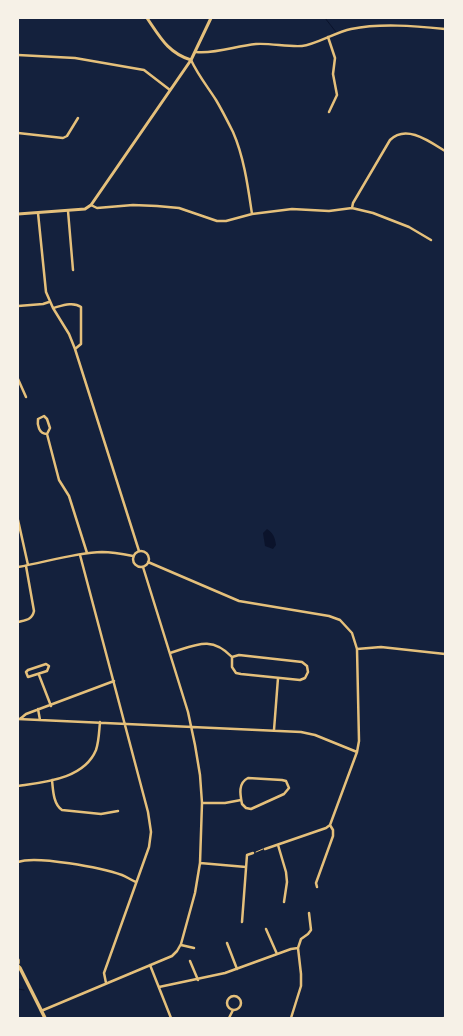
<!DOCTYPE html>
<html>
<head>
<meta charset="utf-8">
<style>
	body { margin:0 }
	#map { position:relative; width:463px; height:1036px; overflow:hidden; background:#14213d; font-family:"Archivo Narrow",sans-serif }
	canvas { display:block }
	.frame { position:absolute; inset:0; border:19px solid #f6f1e7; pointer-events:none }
</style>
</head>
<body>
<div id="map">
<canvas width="463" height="1036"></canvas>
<div class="frame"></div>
</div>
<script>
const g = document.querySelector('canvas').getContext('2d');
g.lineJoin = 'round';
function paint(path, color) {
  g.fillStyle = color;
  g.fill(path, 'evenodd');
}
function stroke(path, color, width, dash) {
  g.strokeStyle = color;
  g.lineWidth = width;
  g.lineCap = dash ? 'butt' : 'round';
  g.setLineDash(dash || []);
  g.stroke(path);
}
paint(new Path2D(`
	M272 481 267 529C273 533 275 537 276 545L273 549 265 546 263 533 267 529Z`), '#0b132b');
stroke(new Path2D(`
	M325 18 336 32
	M18 989 24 990`), '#0b132b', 1);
stroke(new Path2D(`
	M256 852 263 849`), '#e5c07b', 1);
stroke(new Path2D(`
	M328 37 335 58 333 74 337 95 329 112
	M196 52C217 54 235 46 256 44 271 43 287 47 302 46 315 45 336 32 351 29 381 23 414 26 445 29
	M18 55 75 58 144 70 170 90
	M191 60C198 75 207 86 216 100 222 110 228 122 233 132 244 157 248 187 252 214
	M18 133 63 138 67 136 78 118
	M91 205 97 208 133 205 157 206 179 208 217 221H226L252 214 292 209 329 211 352 208 373 213 409 227 431 240
	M352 208 353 203 390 140C406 124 429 141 445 151
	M68 211 73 270
	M38 213 46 292 53 308 69 334 75 349 139 551
	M18 306 43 304 49 302
	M53 308C61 306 73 301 81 307V344L75 349
	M18 379 26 397
	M47 434 50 428 47 419 44 416 38 419C37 425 39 434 47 434L59 480 69 496 87 553
	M18 520 28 565
	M133 559a8 8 0 1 1 16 0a8 8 0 1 1-16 0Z
	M80 555 148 812 151 832 149 847 104 973 106 983
	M148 562 239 601 329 616 340 620 352 633 357 649 359 741 357 752 330 825 326 828 265 849
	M18 567C46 562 74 553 102 552 112 552 123 554 133 556
	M18 622C26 620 32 620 34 611L26 566
	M357 649 381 647 445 654
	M170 653C196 645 211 635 232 657
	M239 655 302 662 307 666 308 672 305 678 300 680 241 674 236 673 232 667V657Z
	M46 664 49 666 47 671 28 677 26 672 28 670Z
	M39 675 51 706
	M38 709 40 720
	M18 719 301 732 315 735 357 752
	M20 719 26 714 114 681
	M274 730 278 678
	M248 778 282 780 286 781 289 788 284 794 251 809 246 808 242 804C240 794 238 783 248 778Z
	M52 780C53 789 53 804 62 810L101 814 118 811
	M18 786C45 782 84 779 96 750 99 741 99 732 100 722
	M202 803H225L241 800
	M278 845 286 872 287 882 284 902
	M18 862C36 855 102 868 122 875 127 877 131 880 136 882
	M200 863 246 867
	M317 887 316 883 333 836V830L330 825
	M242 922 247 855 253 853
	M266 929 277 954
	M227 943 237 969
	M181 945 194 948
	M190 961 198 980
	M150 965 171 1018
	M159 987 225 973 291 949 298 948
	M227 1003a7 7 0 1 1 14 0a7 7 0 1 1-14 0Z
	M41 1011 172 956 177 951 181 944 195 893 200 863 202 803 200 775 195 745 188 712 143 567
	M229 1018 233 1010
	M291 1018 301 986V974L298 948 301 939 308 934 311 930 309 913
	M445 1018V1017`), '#e5c07b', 2.5);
stroke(new Path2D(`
	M147 18C160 37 168 53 191 60
	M18 214 85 209 91 205 191 60 211 18`), '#e5c07b', 3);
stroke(new Path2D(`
	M18 960V963
	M18 966 20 968 45 1018`), '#e5c07b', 3.5);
</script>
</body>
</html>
